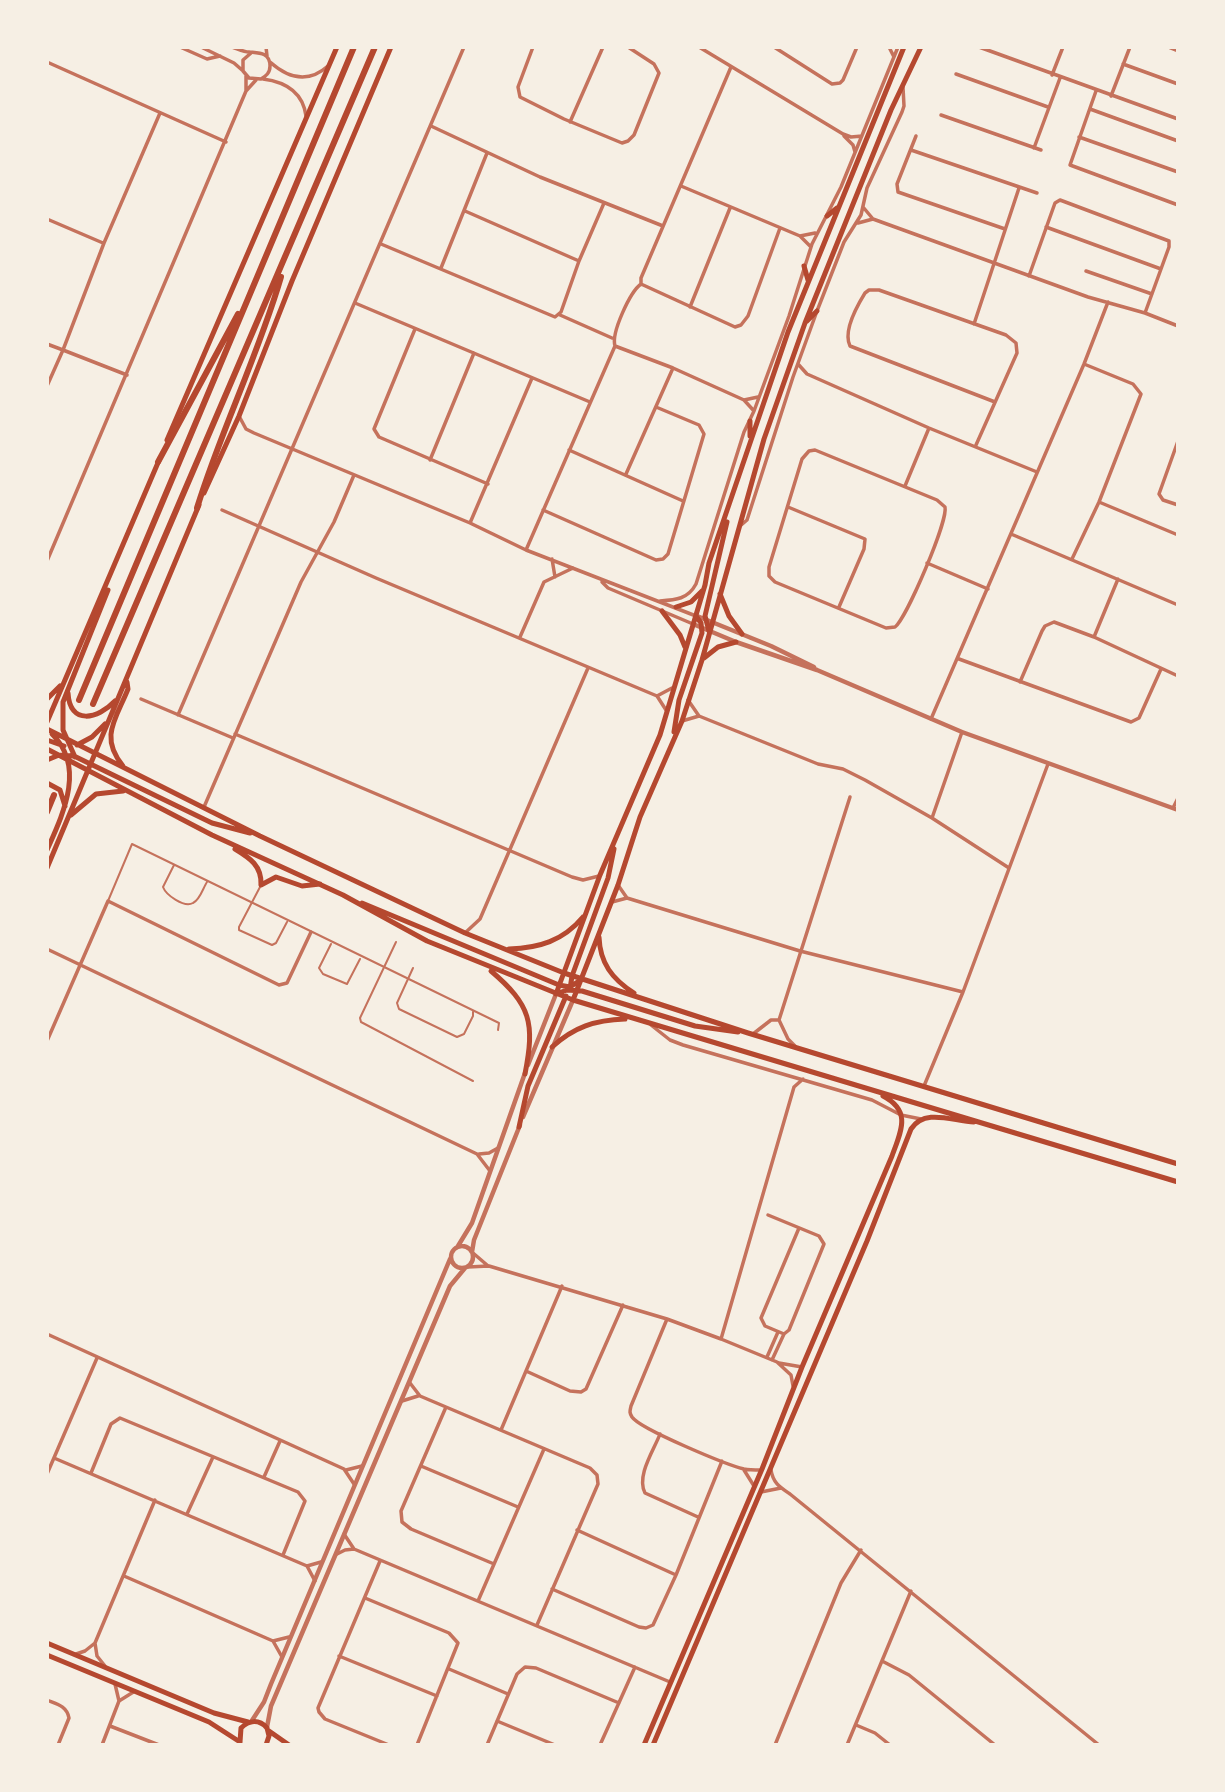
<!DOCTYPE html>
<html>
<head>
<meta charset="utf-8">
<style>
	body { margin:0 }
	#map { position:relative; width:1225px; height:1792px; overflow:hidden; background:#f6efe4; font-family:"Asap Condensed",sans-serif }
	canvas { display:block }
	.frame { position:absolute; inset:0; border:49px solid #f6efe4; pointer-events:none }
</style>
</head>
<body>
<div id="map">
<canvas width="1225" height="1792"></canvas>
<div class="frame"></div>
</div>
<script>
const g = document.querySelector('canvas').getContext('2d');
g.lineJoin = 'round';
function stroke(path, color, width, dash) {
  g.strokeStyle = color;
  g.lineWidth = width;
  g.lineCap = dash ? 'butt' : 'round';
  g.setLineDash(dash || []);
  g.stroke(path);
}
stroke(new Path2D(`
	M174 865 163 887C166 895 184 908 193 903 200 900 203 888 207 882
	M260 887 239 927V930L272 945 276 943 287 922
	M108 901 132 844 499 1023 498 1030
	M396 942 360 1018 361 1022 473 1081
	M331 944 319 968 323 974 347 984 360 959
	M413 968 397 1003 399 1009 457 1037 464 1034 473 1016V1012`), '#c5725c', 2);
stroke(new Path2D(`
	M180 47 207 59 220 56
	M201 47 234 63 242 70
	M232 47C238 49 244 52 249 52 258 53 270 52 270 66 270 73 266 76 261 79L249 78 243 71V60L251 53
	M266 47 267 56
	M533 47 518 87 520 97 564 119 622 143 628 141 634 135 659 73 654 64 628 47
	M699 47 843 134 851 137 862 136
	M774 47 832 84 840 83 843 80 857 47
	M889 47 894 57
	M979 47 1178 119
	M1168 47 1178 51
	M47 62 226 142
	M270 62C289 79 309 83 328 66
	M1123 64 1178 84
	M956 74 1048 107
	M1052 75 1063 47
	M246 76V91
	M263 79C286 82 303 93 306 116
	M1096 91 1070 165 1178 205
	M1111 96 1130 47
	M1090 109 1178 141
	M941 115 1041 150
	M570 122 603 47
	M431 126 540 177 663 226
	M844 136 853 145 855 152
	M916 136 897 184 898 192 1005 229
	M1079 137 1178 172
	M1034 148 1060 78
	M911 150 1037 193
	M681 186 800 236 815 233
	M863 207 873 219 1088 297 1145 313 1178 326
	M465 211 579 261
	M47 219 103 243
	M858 223 873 219
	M1046 227 1161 269
	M800 236 811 247
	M381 244 555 317 561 312 579 261 604 203
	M441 268 487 153
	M1086 271 1152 294
	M1029 276 1055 203 1060 200 1169 241V247L1145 313
	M641 284V278L731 67
	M641 284 735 327 741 325 748 316 780 228
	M355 303 590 402
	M690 307 730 208
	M560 315 612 338
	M974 324 1019 188
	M415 329 374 429 379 437 488 484
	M47 344 63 350 47 386
	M615 346 673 368 744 400 754 411
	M615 346C611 333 630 292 641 284
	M798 364 807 374 929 428 1037 472
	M127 375 63 350 104 243 160 113
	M744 400 758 397
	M239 416 246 429 254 433 470 523 526 550 696 616
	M1178 441 1159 494 1163 500 1178 505
	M976 445 1017 353 1016 343 1006 335 879 290H869L865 293C857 306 843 332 850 346L995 402
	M569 450 683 501
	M815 450 937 500 945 507C948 521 907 617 895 627L886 628 775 582 769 576V567L802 459 809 451Z
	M430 460 474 353
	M626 474 673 368
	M905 486 929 428
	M1099 502 1178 535
	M788 507 865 539 864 549 839 607
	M222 510 376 578 657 696 666 710
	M543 510 656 560 663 559 668 554 704 434 699 425 656 407
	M470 523 532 378
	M740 526 747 520 793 377 817 311 844 242 861 215 867 188 902 112 904 106 903 87
	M1011 534 1178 605
	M526 550 615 346
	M552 559 555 577
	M1072 559 1099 502 1141 394 1133 384 1084 364
	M47 561 246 91 256 80
	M927 563 988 589
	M602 582 608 588 693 624
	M660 601C676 600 688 599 696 584L744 432 754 411 789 316 812 244 841 187 898 47
	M520 637 544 582 573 568
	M1094 637 1118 579
	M959 659 1131 722 1139 718 1161 669
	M1020 682 1042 631 1045 626 1054 622 1094 637 1178 676
	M657 696 672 688
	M141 699 233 738
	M688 700 699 716
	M178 715 464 47
	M931 719 1084 364 1108 302
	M682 721 699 716 818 764 843 769 865 780 932 818 1009 868
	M235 734 572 877 583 880 599 876
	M204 807 301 582 334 522 354 475
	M1173 808 1178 798
	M932 818 962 732
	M618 885 627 898
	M612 902 627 898 800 951 963 992
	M465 933 480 919 588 668
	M47 949 477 1154 490 1171
	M651 1025 670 1040 683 1045 872 1100 901 1115 921 1119
	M753 1034 771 1020H779
	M47 1041 108 901 279 985 287 983 311 932
	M795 1046 788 1039 779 1020 850 797
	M924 1086 963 992 1048 764
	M479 1154 489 1153 498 1148
	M768 1215 819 1236 824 1244 789 1330 784 1334 772 1360
	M473 1253 487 1265
	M468 1267 489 1266 667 1319 721 1339 777 1362 791 1375 793 1386
	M667 1319 631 1406C630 1411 629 1412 632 1417 640 1429 727 1465 744 1469 749 1470 755 1470 761 1470
	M47 1334 344 1469 354 1484
	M784 1334 765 1326 761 1318 799 1228
	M721 1339 794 1087 803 1079
	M767 1357 778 1332
	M779 1363 802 1367
	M526 1371 570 1391 581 1392 586 1389 623 1305
	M410 1383 420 1396 590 1468 597 1475 598 1484 537 1625
	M402 1401 418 1396
	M446 1407 401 1511 402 1522 411 1529 494 1564
	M501 1430 562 1286
	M660 1434C654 1450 636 1476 645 1493L698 1517
	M54 1458 307 1566 315 1581
	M421 1466 518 1507
	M346 1470 362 1466
	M744 1470 754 1486
	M771 1470C773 1483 780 1487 790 1494L1099 1745
	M91 1473 111 1424 120 1418 298 1492 305 1501 283 1555
	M47 1474 97 1358
	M264 1477 280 1441
	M761 1492 781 1488
	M187 1514 213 1457
	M577 1530 676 1575
	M344 1534 354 1549 670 1682
	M337 1554 345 1550 354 1549
	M380 1561 318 1708 319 1712 325 1719 389 1745
	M307 1566 321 1562
	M124 1576 273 1641 289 1637
	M552 1589 639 1627 646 1628 653 1625 676 1575 722 1461
	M365 1598 449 1633 458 1643 417 1745
	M478 1601 544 1449
	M273 1641 282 1657
	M76 1654 85 1651 95 1643
	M339 1656 437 1696
	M882 1661 909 1675 995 1745
	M105 1666 97 1656 95 1643 155 1500
	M449 1669 508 1694
	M47 1700C57 1704 67 1706 69 1718L58 1745
	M119 1701 135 1691
	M497 1721 555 1745
	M856 1725 875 1733 890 1745
	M110 1726 159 1745
	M102 1745 119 1701 115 1684
	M487 1745 517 1674 525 1667 536 1668 619 1703
	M600 1745 635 1667
	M775 1745 841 1583 861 1550
	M847 1745 911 1591`), '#c5725c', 3.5);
stroke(new Path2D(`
	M697 616 771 646 814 667
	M693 624 736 642 817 670 962 732 1178 810
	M528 1065 556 994
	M523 1117 573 1000
	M451 1257a11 11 0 1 1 22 0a11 11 0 1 1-22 0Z
	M458 1246 472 1223 525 1073
	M472 1252 474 1240 520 1125
	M251 1722 264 1702 271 1684 450 1259
	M267 1727 271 1706 450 1286 465 1268`), '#c5725c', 4.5);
stroke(new Path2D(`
	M827 216 837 208
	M804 266 808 280
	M807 321 817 311
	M750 421V436
	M167 440 337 47
	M204 493 239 416 292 281 391 47
	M720 594 729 616 742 634
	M676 607 691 602 702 591
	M662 611 680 635 685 647
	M709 631 705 616 727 522
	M704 658 718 647 736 642
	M68 693C70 726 98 719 115 701
	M47 699 60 686
	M47 722 160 458
	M47 729 260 836 465 933 564 973 748 1033 1178 1164
	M674 732 679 700 702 633 701 623 696 616
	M47 740 64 746
	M77 745 92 737 105 724
	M47 749 212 835 343 895 427 941 573 1000 1178 1182
	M75 757 63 730V702L108 590
	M47 760 59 755 74 756 212 823 250 833
	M123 766C99 737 116 719 128 689L127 682
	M47 783 60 790 65 806
	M71 815 96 794 123 791
	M235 849C250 858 262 866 261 885
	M47 850C63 814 86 767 52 734
	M47 868 199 505
	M261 885 276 877 302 886 320 884
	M362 903 559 985 570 987 582 979
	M599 937C600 963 612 979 634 993
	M509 949C539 948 563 941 583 917
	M491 971C531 1005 535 1023 525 1074
	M570 989 572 976 608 878 614 849
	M556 994 600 875 660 735 705 585 709 563 788 332 904 47
	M556 994 567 990 582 991 695 1026 738 1032
	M573 1000 618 885 640 817 682 721 702 660 764 439 805 323 891 110 921 47
	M552 1047C574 1027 595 1020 625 1019
	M519 1127 528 1086 566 996
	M47 1643 214 1713 248 1722
	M47 1655 209 1722 240 1742
	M269 1731 289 1745
	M240 1742 241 1728C249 1720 259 1719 267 1728L269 1736 266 1745
	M644 1745 762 1469 802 1367 892 1156C901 1131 912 1111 883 1096
	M653 1745 867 1241 911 1129C925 1108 952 1121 974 1122`), '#b5482f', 5);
stroke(new Path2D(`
	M158 462 238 314
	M197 508C221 430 258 356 281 277
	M79 700 354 47
	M93 704 375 47
	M47 812 54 795`), '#b5482f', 6);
</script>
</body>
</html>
